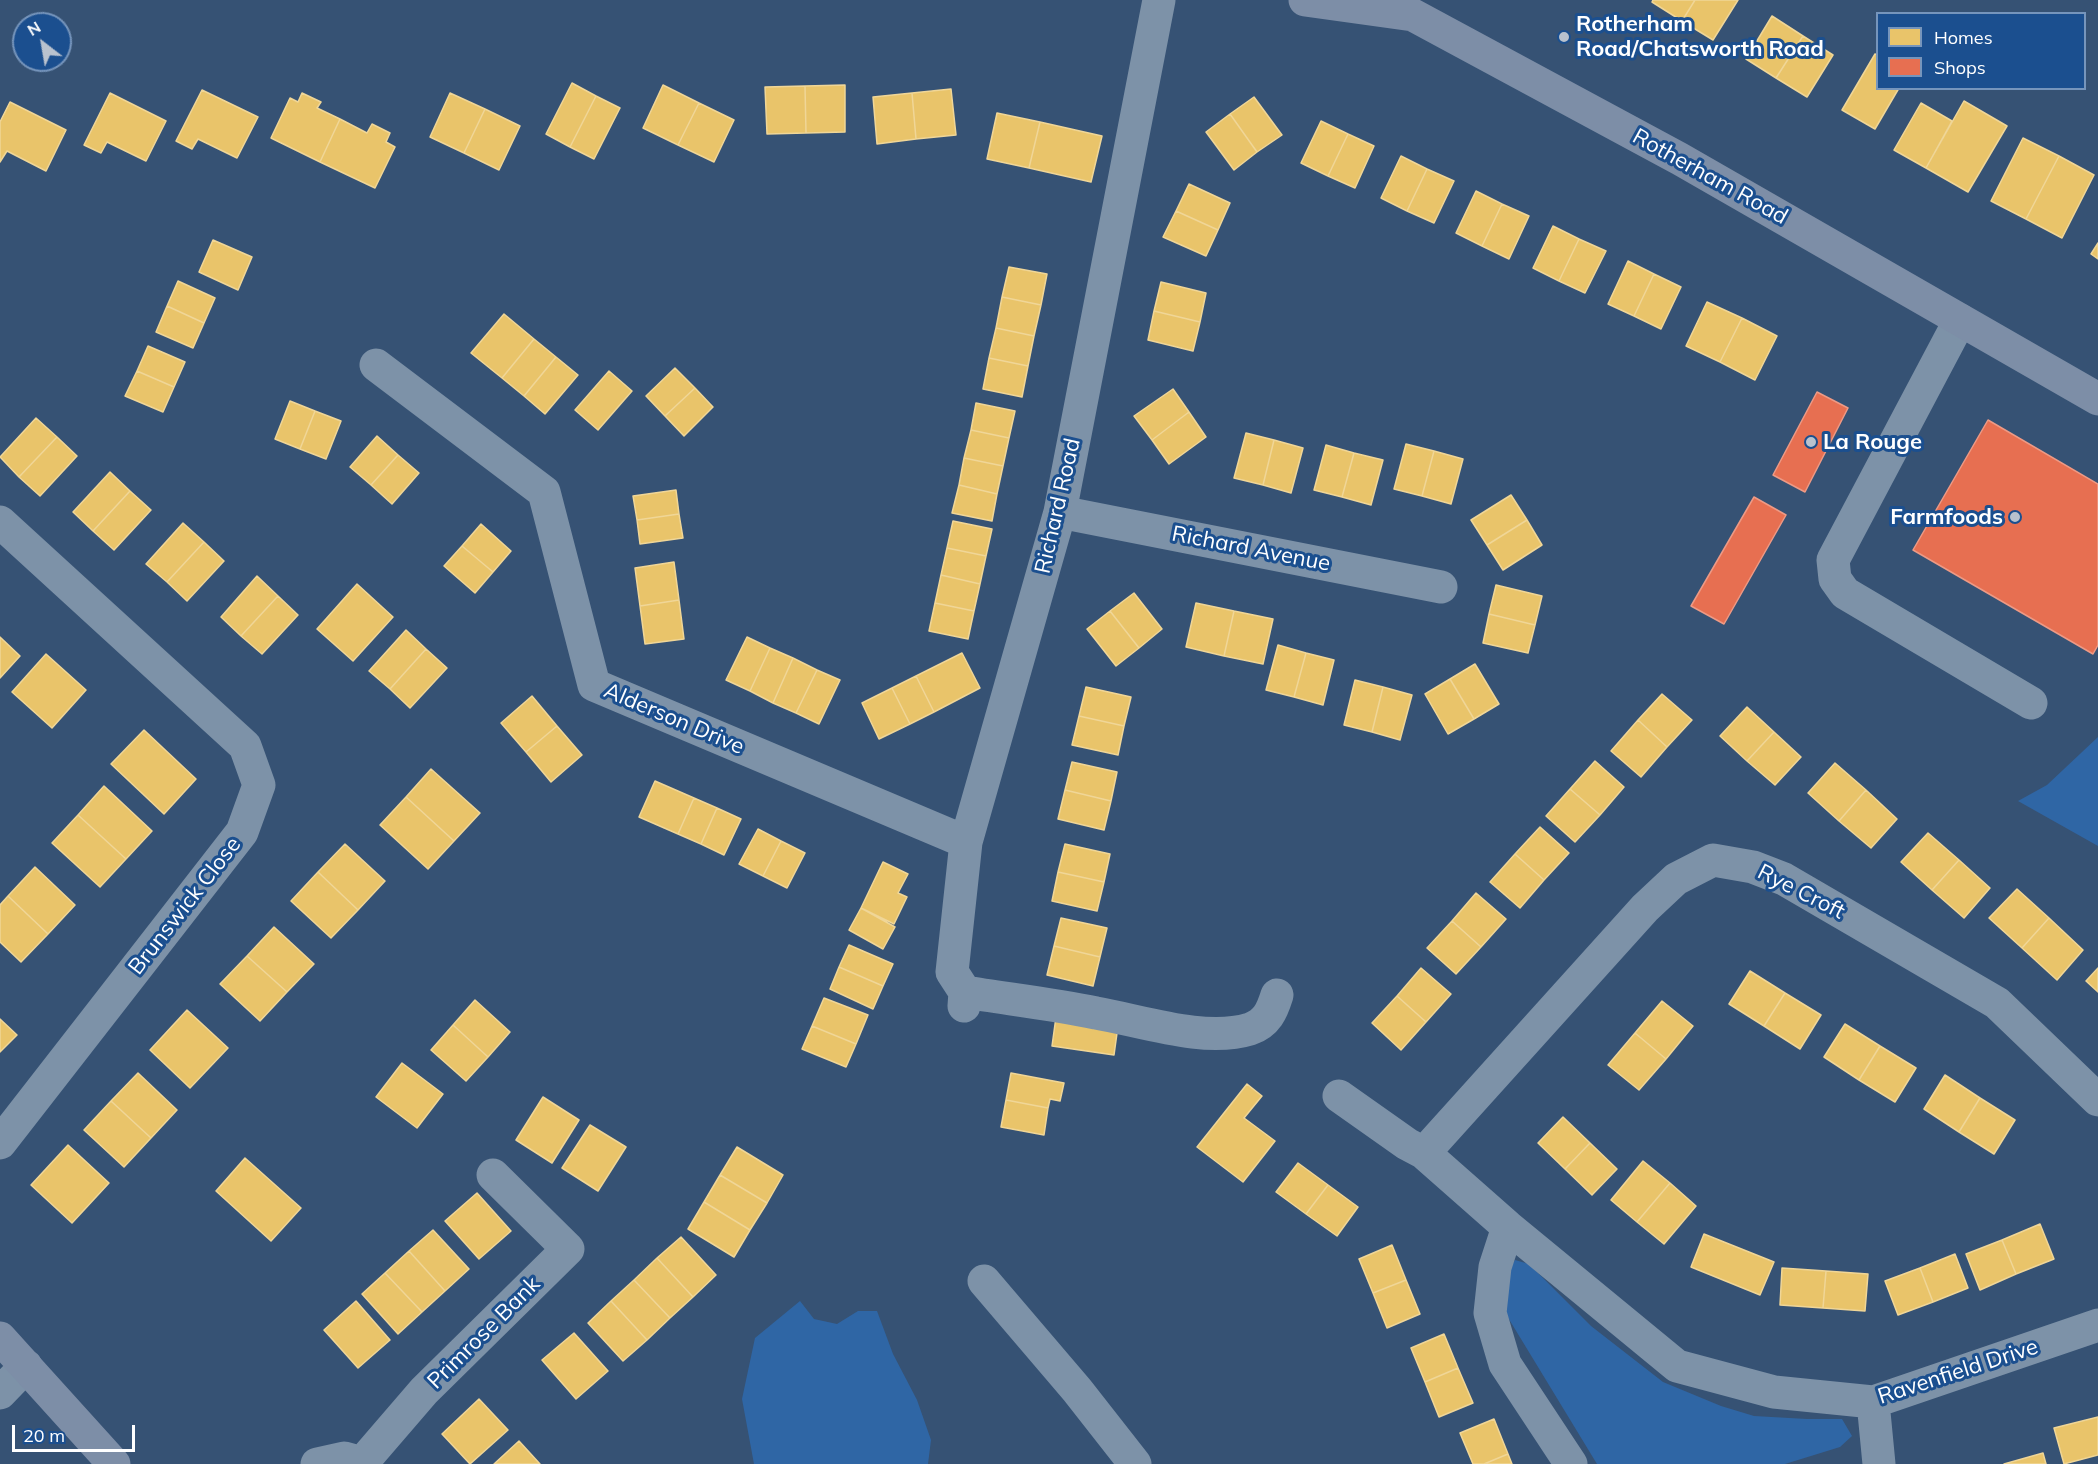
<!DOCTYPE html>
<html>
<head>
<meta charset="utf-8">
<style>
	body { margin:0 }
	#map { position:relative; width:2098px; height:1464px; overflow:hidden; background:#365274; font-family:Mulish,sans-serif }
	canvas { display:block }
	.legend { position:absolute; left:1876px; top:12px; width:210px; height:78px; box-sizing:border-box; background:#1b4f8f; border:2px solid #7695bc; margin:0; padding:8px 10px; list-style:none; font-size:18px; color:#fff }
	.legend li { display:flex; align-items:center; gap:12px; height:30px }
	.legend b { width:30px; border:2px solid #7695bc }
	.north { position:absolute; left:12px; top:12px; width:60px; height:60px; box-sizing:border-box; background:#1b4f8f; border:2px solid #7695bc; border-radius:50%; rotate:329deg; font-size:16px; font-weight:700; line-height:24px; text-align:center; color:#fff }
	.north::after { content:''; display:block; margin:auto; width:21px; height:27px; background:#b9c2ce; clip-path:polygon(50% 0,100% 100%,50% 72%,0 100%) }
	.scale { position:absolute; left:12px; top:1425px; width:123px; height:27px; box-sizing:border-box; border:3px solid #fff; border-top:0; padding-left:8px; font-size:18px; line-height:21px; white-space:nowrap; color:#fff; -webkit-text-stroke:4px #1b4f8f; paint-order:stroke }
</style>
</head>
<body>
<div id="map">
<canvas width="2098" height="1464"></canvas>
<ul class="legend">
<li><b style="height:16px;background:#e9c46a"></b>Homes</li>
<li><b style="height:16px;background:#e76f51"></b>Shops</li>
</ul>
<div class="north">N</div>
<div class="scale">20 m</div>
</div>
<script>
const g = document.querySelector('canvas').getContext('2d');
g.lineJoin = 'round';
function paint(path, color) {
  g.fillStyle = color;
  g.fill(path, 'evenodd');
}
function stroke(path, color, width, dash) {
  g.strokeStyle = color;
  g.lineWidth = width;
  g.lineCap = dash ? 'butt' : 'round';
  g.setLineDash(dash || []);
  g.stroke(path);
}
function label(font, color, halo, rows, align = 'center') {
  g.font = font + ' Mulish,sans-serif';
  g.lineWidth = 6;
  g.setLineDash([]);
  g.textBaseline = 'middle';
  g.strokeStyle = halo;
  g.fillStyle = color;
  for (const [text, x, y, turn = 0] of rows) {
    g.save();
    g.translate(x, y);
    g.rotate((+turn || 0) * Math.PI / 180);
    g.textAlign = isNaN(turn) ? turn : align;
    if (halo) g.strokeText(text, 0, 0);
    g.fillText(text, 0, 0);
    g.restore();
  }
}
paint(new Path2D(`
	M2098 737V846L2018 801 2047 785Z
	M1515 1260 1529 1264 1591 1326 1663 1382 1721 1406 1754 1416 1807 1419H1842L1852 1436 1840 1447 1785 1464H1597L1504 1311 1508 1272Z
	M800 1301 814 1319 837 1324 858 1311H877L893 1354 917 1400 931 1440 928 1464H754L742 1399 755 1338Z`), '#2f66a5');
const homes = new Path2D(`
	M1653 0H1695L1682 21 1652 2Z
	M1695 0H1738L1713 40 1682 21Z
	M1772 16 1803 36 1776 78 1746 59Z
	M1803 36 1833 55 1807 97 1776 78Z
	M1875 54 1878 55V88H1899L1875 129 1842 110Z
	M572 83 596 96 570 147 546 134Z
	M663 85 699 103 678 145 643 128Z
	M845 85V132L806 133 805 86Z
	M805 86 806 133 767 134 765 87Z
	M951 89 956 135 916 139 912 93Z
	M202 90 258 117 237 158 198 139 192 149 176 141Z
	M110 93 166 121 146 161 107 142 101 153 84 145Z
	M302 93 321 102 317 108 340 119 320 162 271 138 290 98 298 102Z
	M450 93 485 109 464 153 430 137Z
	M912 93 916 139 877 144 873 97Z
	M596 96 620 108 594 159 570 147Z
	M1254 97 1282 135 1257 152 1230 114Z
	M1964 101 2007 126 1968 192 1926 168Z
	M10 102 66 130 46 171 7 151 0 162V122Z
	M699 103 734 120 714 162 678 145Z
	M1921 103 1952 121 1926 168 1894 150Z
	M485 109 520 126 499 170 464 153Z
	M997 113 1040 122 1029 168 987 159Z
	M1230 114 1257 152 1234 170 1206 132Z
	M340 119 367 133 372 124 390 133 386 142 395 147 375 188 320 162Z
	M1321 121 1348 134 1328 176 1301 163Z
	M1040 122 1102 136 1091 182 1029 168Z
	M1348 134 1374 146 1355 188 1328 176Z
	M2023 138 2059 156 2026 219 1991 201Z
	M1401 156 1427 169 1407 211 1381 198Z
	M2059 156 2094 175 2062 238 2026 219Z
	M1427 169 1454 181 1434 223 1407 211Z
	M1189 184 1230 203 1218 230 1176 211Z
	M1476 191 1502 204 1482 246 1456 233Z
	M1502 204 1529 216 1509 259 1482 246Z
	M1176 211 1218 230 1206 256 1163 237Z
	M1553 226 1579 239 1559 281 1533 268Z
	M1579 239 1606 251 1585 293 1559 281Z
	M213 240 252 257 238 290 199 272Z
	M2098 243V259L2091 254Z
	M1628 261 1654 274 1634 316 1608 304Z
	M1009 267 1047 274 1041 305 1002 297Z
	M1654 274 1681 287 1661 329 1634 316Z
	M178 281 215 298 204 323 167 306Z
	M1161 282 1206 293 1200 322 1154 311Z
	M1002 297 1041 305 1034 336 996 328Z
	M1707 302 1742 318 1720 362 1686 346Z
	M167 306 204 323 193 348 156 332Z
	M1154 311 1200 322 1193 351 1148 340Z
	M504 314 534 339 502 378 471 353Z
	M1742 318 1777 336 1755 380 1720 362Z
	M996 328 1034 336 1028 366 989 358Z
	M534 339 556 357 524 396 502 378Z
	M148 346 185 362 174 387 137 371Z
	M556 357 578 375 545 414 524 396Z
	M989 358 1028 366 1022 397 983 389Z
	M675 368 695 388 665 416 646 396Z
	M137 371 174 387 163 412 125 396Z
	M609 371 632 391 598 430 575 410Z
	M695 388 713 407 684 436 665 416Z
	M1173 389 1189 412 1152 440 1134 416Z
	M290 401 315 411 300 449 275 439Z
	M976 403 1015 411 1009 438 971 430Z
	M315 411 341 421 326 459 300 449Z
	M1189 412 1206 437 1169 464 1152 440Z
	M36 418 57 437 19 477 0 457Z
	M971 430 1009 438 1003 466 964 458Z
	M1246 433 1274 440 1263 485 1234 478Z
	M377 436 398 455 371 485 350 467Z
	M57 437 77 456 40 496 19 477Z
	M1274 440 1303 448 1291 493 1263 485Z
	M1406 444 1434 451 1422 496 1394 489Z
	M1326 445 1354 453 1342 497 1314 490Z
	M1434 451 1463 459 1451 504 1422 496Z
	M1354 453 1383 460 1371 505 1342 497Z
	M398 455 419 473 392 504 371 485Z
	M964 458 1003 466 997 494 959 485Z
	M110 472 130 491 93 531 73 512Z
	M959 485 997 494 992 521 952 513Z
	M676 490 679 514 637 520 633 496Z
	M130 491 151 510 114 550 93 531Z
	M1511 495 1527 520 1487 545 1471 520Z
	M679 514 683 538 640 544 637 520Z
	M1527 520 1542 545 1503 570 1487 545Z
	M953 521 992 529 986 556 947 548Z
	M183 523 204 542 167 582 146 564Z
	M481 524 511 551 493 572 462 546Z
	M204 542 224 561 187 601 167 582Z
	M462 546 493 572 475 593 444 566Z
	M947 548 986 556 980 584 941 575Z
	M674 562 679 600 640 606 635 568Z
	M941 575 980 584 974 611 935 603Z
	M257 576 278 596 241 636 221 617Z
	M357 584 393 617 353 661 317 629Z
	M1496 585 1542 596 1535 625 1489 614Z
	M1134 593 1162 629 1139 648 1110 611Z
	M278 596 298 615 262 654 241 636Z
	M679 600 684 639 645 644 640 606Z
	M935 603 974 611 968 639 929 631Z
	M1196 603 1234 611 1224 656 1186 647Z
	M1110 611 1139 648 1116 666 1087 629Z
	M1234 611 1273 619 1263 664 1224 656Z
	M1489 614 1535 625 1528 653 1483 643Z
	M406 630 426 649 390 689 369 671Z
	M0 637 20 656 0 678Z
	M747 637 770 648 750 691 726 680Z
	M1278 645 1306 653 1294 697 1266 690Z
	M770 648 793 658 773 703 750 691Z
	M426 649 447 668 410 708 390 689Z
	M962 653 980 688 934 712 916 676Z
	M1306 653 1334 660 1323 705 1294 697Z
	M46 654 86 690 52 728 12 692Z
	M793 658 817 670 796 713 773 703Z
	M1475 664 1499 704 1474 719 1450 679Z
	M817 670 840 680 819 724 796 713Z
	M916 676 934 712 910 724 892 688Z
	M1450 679 1474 719 1448 734 1425 694Z
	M1355 680 1383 687 1372 732 1344 725Z
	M1086 687 1131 697 1124 726 1079 716Z
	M1383 687 1412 695 1400 740 1372 732Z
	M892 688 910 724 879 739 862 703Z
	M1662 694 1692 720 1667 747 1638 720Z
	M532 696 557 726 526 752 501 723Z
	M1747 707 1774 732 1747 761 1720 736Z
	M1079 716 1124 726 1118 755 1072 745Z
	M1638 720 1667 747 1641 777 1611 751Z
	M557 726 582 755 551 782 526 752Z
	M144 730 196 779 164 814 111 764Z
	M1774 732 1801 757 1775 785 1747 761Z
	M1595 761 1624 787 1600 815 1570 789Z
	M1072 762 1117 772 1111 801 1065 790Z
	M1835 763 1866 790 1839 821 1808 793Z
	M431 769 480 813 454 841 406 797Z
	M655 781 694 798 678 834 639 817Z
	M104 786 152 831 126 859 78 815Z
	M1570 789 1600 815 1575 842 1546 816Z
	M1065 790 1111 801 1104 830 1058 819Z
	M1866 790 1897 819 1871 848 1839 821Z
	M406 797 454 841 428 869 380 825Z
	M694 798 717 808 701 844 678 834Z
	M717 808 741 819 724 855 701 844Z
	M78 815 126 859 100 887 52 843Z
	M1540 827 1569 853 1544 880 1515 854Z
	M758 829 781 841 763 876 739 864Z
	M1928 833 1959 860 1932 890 1901 862Z
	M781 841 805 853 787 888 763 876Z
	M345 844 385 881 358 910 318 872Z
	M1065 844 1110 854 1104 882 1058 872Z
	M1515 854 1544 880 1520 908 1490 882Z
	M1959 860 1990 888 1964 918 1932 890Z
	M883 862 908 874 898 893 907 897 894 924 861 908Z
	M35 867 75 905 48 934 8 896Z
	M318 872 358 910 331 938 291 901Z
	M1058 872 1104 882 1097 911 1052 901Z
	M2017 889 2049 918 2022 948 1989 918Z
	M1476 893 1506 919 1481 947 1452 921Z
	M8 896 48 934 21 962 0 942V905Z
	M861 908 895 927 883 949 849 930Z
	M1061 918 1107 928 1100 957 1054 946Z
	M2049 918 2083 950 2057 980 2022 948Z
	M1452 921 1481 947 1456 974 1427 948Z
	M274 927 314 964 287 992 247 956Z
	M849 945 893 964 883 986 839 967Z
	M1054 946 1100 957 1093 986 1047 975Z
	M247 956 287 992 260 1021 220 984Z
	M839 967 883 986 873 1009 830 989Z
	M1421 968 1451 994 1426 1022 1397 996Z
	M2098 968V992L2086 981Z
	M1750 971 1785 993 1764 1026 1729 1004Z
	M1785 993 1821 1015 1800 1049 1764 1026Z
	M1397 996 1426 1022 1401 1050 1372 1023Z
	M824 998 868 1015 856 1044 812 1026Z
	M475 1000 510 1032 488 1057 453 1025Z
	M1662 1001 1693 1026 1666 1059 1635 1033Z
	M187 1010 228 1048 190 1088 150 1050Z
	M1056 1017 1118 1026 1114 1055 1052 1046Z
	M0 1019 17 1035 0 1052Z
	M1845 1024 1880 1046 1859 1080 1824 1057Z
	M453 1025 488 1057 466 1081 431 1050Z
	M812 1026 856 1044 846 1067 802 1049Z
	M1635 1033 1666 1059 1639 1090 1608 1065Z
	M1880 1046 1916 1068 1895 1102 1859 1080Z
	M402 1063 443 1094 417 1128 376 1097Z
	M138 1073 177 1110 151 1138 111 1101Z
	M1011 1073 1064 1083 1060 1101 1050 1099 1048 1108 1006 1100Z
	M1945 1075 1980 1098 1959 1132 1924 1109Z
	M1247 1084 1262 1096 1244 1118 1275 1141 1243 1182 1197 1147Z
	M543 1097 579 1120 552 1163 516 1140Z
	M1980 1098 2015 1120 1994 1154 1959 1132Z
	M1006 1100 1048 1108 1044 1135 1001 1127Z
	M111 1101 151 1138 124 1167 84 1130Z
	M1563 1117 1590 1143 1565 1169 1538 1143Z
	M590 1125 626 1147 598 1191 562 1168Z
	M1590 1143 1617 1169 1592 1195 1565 1169Z
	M68 1145 109 1183 72 1223 31 1185Z
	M737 1147 783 1175 767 1203 720 1175Z
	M245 1158 301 1208 271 1241 216 1191Z
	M1643 1161 1670 1183 1637 1222 1611 1200Z
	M1298 1163 1328 1185 1306 1214 1276 1192Z
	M720 1175 767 1203 750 1230 704 1202Z
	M1670 1183 1696 1206 1664 1244 1637 1222Z
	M1328 1185 1358 1207 1337 1236 1306 1214Z
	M477 1193 511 1231 479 1259 445 1221Z
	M704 1202 750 1230 734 1257 688 1229Z
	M2040 1224 2054 1259 2016 1274 2002 1240Z
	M433 1230 469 1269 445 1291 409 1251Z
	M1704 1234 1774 1262 1760 1295 1691 1267Z
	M681 1237 716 1275 693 1297 657 1258Z
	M2002 1240 2016 1274 1980 1290 1966 1254Z
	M1392 1245 1406 1280 1373 1293 1359 1259Z
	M409 1251 445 1291 422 1312 385 1273Z
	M1955 1254 1968 1288 1933 1302 1920 1268Z
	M657 1258 693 1297 670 1318 634 1280Z
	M1782 1268 1826 1271 1823 1308 1780 1305Z
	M1920 1268 1933 1302 1898 1315 1885 1281Z
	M1826 1271 1868 1274 1865 1311 1823 1308Z
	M385 1273 422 1312 398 1334 362 1294Z
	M634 1280 670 1318 647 1340 611 1301Z
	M1406 1280 1420 1314 1387 1328 1373 1293Z
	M356 1301 390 1340 358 1368 324 1330Z
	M611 1301 647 1340 623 1361 588 1323Z
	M574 1333 608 1371 576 1399 542 1360Z
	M1444 1334 1458 1368 1425 1382 1411 1348Z
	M1458 1368 1473 1403 1439 1417 1425 1382Z
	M479 1399 508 1430 470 1464 442 1434Z
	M2098 1417V1455L2064 1464 2054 1428Z
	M1494 1419 1508 1454 1484 1464H1473L1460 1433Z
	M519 1441 540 1464H494Z
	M2043 1453 2046 1464H2004Z
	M1508 1454 1512 1464H1484Z`);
paint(homes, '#e9c46a');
stroke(homes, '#f0d697', 1.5);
const shops = new Path2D(`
	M1817 392 1848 408 1805 492 1773 475Z
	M1988 420 2098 484V645L2093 654 1913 550Z
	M1754 497 1786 515 1724 624 1691 606Z`);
paint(shops, '#e76f51');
stroke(shops, '#ee9a85', 1.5);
stroke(new Path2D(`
	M1960 320 1833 560 1835 579 1845 593 2031 703
	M376 365 544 492 594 685 966 842
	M1060 512 1441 587
	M0 522 245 746 259 785 242 832 0 1143
	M965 992C1008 999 1053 1004 1096 1013 1142 1021 1205 1043 1250 1029 1267 1023 1272 1011 1277 995
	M964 1006 965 992 952 972 966 842 1060 512 1159 0
	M1339 1096 1407 1144 1424 1153 1508 1227 1677 1366 1774 1392 1873 1402 2098 1325
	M1424 1153 1645 908 1676 879 1713 860 1753 867 1784 879 1997 1003 2098 1100
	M1508 1227 1495 1267 1490 1313 1505 1364 1571 1464
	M984 1281 1077 1390 1135 1464
	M0 1393 26 1366
	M1873 1402 1879 1464
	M317 1464 344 1458 362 1463 424 1391 568 1249 493 1175`), '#7d92a8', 33);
stroke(new Path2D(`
	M1305 0 1413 15 1680 159 2098 399
	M0 1338 114 1464`), '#7d8ea7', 33);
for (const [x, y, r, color] of [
	[1564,37,6,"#b9c2ce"],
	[1811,442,6,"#b9c2ce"],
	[2015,517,6,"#b9c2ce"]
]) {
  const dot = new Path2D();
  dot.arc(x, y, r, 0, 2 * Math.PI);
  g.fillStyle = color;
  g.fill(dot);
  stroke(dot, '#1b4f8f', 2);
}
label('bold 22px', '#fff', '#1b4f8f', [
	["Rotherham",1576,24],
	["Road/Chatsworth Road",1576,49],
	["La Rouge",1823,442],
	["Farmfoods",2003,517,"right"]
], 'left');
label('22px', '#fff', '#1b4f8f', [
	["Rotherham Road",1710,177,29],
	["Richard Road",1058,506,-77],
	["Richard Avenue",1251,549,11],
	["Alderson Drive",674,719,23],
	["Rye Croft",1801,892,27],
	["Brunswick Close",185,906,-52],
	["Primrose Bank",484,1333,-45],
	["Ravenfield Drive",1958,1372,-18]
]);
</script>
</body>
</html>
